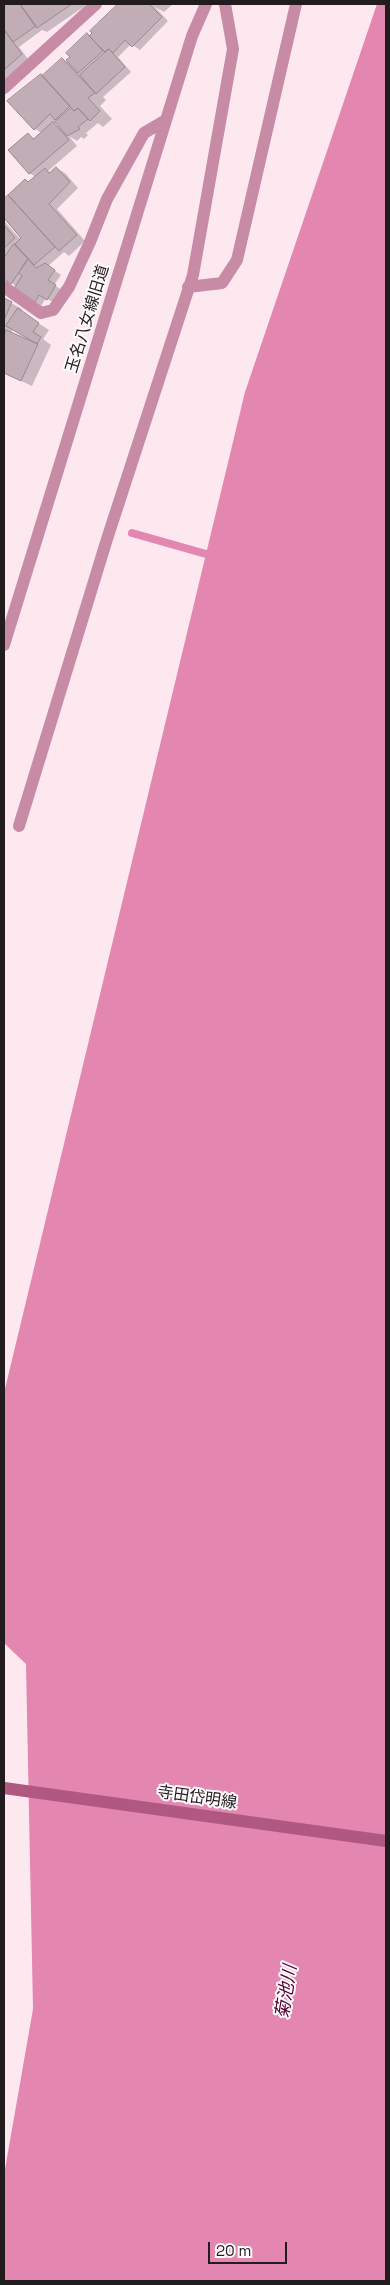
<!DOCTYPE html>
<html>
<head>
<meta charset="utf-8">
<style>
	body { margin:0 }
	#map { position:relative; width:390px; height:2285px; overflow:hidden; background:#fde8f0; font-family:"Space Grotesk",sans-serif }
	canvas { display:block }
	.frame { position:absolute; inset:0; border:5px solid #231c1f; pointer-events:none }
	.scale { position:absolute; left:208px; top:2242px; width:79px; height:22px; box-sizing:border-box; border:2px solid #231c1f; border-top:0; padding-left:6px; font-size:15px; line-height:18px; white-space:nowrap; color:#231c1f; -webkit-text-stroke:4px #fffafc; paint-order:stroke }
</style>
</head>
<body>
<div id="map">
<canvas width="390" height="2285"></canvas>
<div class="frame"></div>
<div class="scale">20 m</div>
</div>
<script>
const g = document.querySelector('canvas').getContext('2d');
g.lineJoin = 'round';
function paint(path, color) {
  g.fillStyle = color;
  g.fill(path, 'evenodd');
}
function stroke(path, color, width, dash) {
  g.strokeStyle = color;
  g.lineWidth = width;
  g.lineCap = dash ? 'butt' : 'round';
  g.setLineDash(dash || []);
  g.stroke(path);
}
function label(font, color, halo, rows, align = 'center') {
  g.font = font + ' "Space Grotesk","Noto Sans JP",sans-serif';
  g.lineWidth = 4;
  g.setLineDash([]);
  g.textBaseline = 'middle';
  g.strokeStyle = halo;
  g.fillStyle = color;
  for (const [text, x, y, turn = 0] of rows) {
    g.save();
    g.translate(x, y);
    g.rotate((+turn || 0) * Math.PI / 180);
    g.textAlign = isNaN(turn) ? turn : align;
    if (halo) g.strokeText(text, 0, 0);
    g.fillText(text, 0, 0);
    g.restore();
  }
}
paint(new Path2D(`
	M377 4H386V2281H4V2175L33 2009 26 1664 4 1643V1393L245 392Z`), '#e386b0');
paint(new Path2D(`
	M4 4H83L85 6 47 32 42 30 19 47 28 59 4 80Z
	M119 4H173L164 12 155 7 168 21 140 50 131 44 118 57 131 72 103 97 106 100 100 106 112 119 103 127 98 123 86 133 88 135 84 139 81 137 77 141 69 136 77 146 48 171 51 173 56 168 65 173 78 188 57 209 85 241 69 256 64 252 48 266 61 275 54 285 62 290 54 303 46 298 41 306 4 277V221L21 240 23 238 4 217V200L26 180 30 183 36 177 29 173 28 135 35 139 42 133 35 129 43 77 62 59 67 62 93 33 92 31ZM57 122 62 129 54 124Z
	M4 299 22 309 21 312 49 330 43 339 51 345 32 386 4 373V339L6 335 4 334ZM13 329 34 341 33 342 11 333Z`), '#0003');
stroke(new Path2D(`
	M132 533 206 554`), '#e386b0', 8);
const building = new Path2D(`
	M4 4H20L36 26 13 42 4 29Z
	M20 4H72L37 28Z
	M118 4H149L162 17 132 47 125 40 113 53 109 49 105 52 89 36 92 33 90 31Z
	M4 30 22 54 4 70Z
	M87 33 103 51 78 73 66 60 70 57 66 53Z
	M109 49 125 67 96 94 80 75Z
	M62 58 95 93 88 98 100 111 90 121 78 108 74 111 42 76Z
	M41 74 70 106 55 120 50 114 34 130 7 101Z
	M71 108 74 111 78 108 88 119 78 127 80 129 67 136 55 122Z
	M53 122 69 140 29 174 8 150 28 133 33 139Z
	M56 167 70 182 49 204 77 235 59 251 8 195 25 179 28 182 45 168 49 173Z
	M8 195 55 247 34 265 15 244 21 238 4 218V199Z
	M4 225 15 238 4 248Z
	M14 244 28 259 11 284 4 279V258Z
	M28 259 36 268 45 263 55 270 48 280 56 285 47 300 39 295 34 304 13 290 22 276 19 273Z
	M4 298 12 302 4 320Z
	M18 308 39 323 33 332 41 337 37 344 6 326Z
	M6 330 38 344 21 381 4 373V336Z`);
paint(building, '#c1adb5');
stroke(building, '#9b878f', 1);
stroke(new Path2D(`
	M188 287 222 283 237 260 296 4
	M19 826 107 539 193 275 233 49 225 4`), '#c88ba5', 12);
stroke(new Path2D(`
	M4 287 41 313 53 310 69 287 90 242 107 199 144 133 166 120
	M4 645 192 36 206 4`), '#c88ba5', 12);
stroke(new Path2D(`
	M4 88 96 4`), '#c88ba5', 12);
stroke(new Path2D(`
	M4 1788 386 1841`), '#b05882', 12);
label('16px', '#231c1f', '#fffafc', [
	["玉名八女線旧道",88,319,-73],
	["寺田岱明線",197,1798,8]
]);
label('italic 18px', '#540032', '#fffafc', [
	["菊池川",287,1992,-81]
]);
</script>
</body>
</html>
